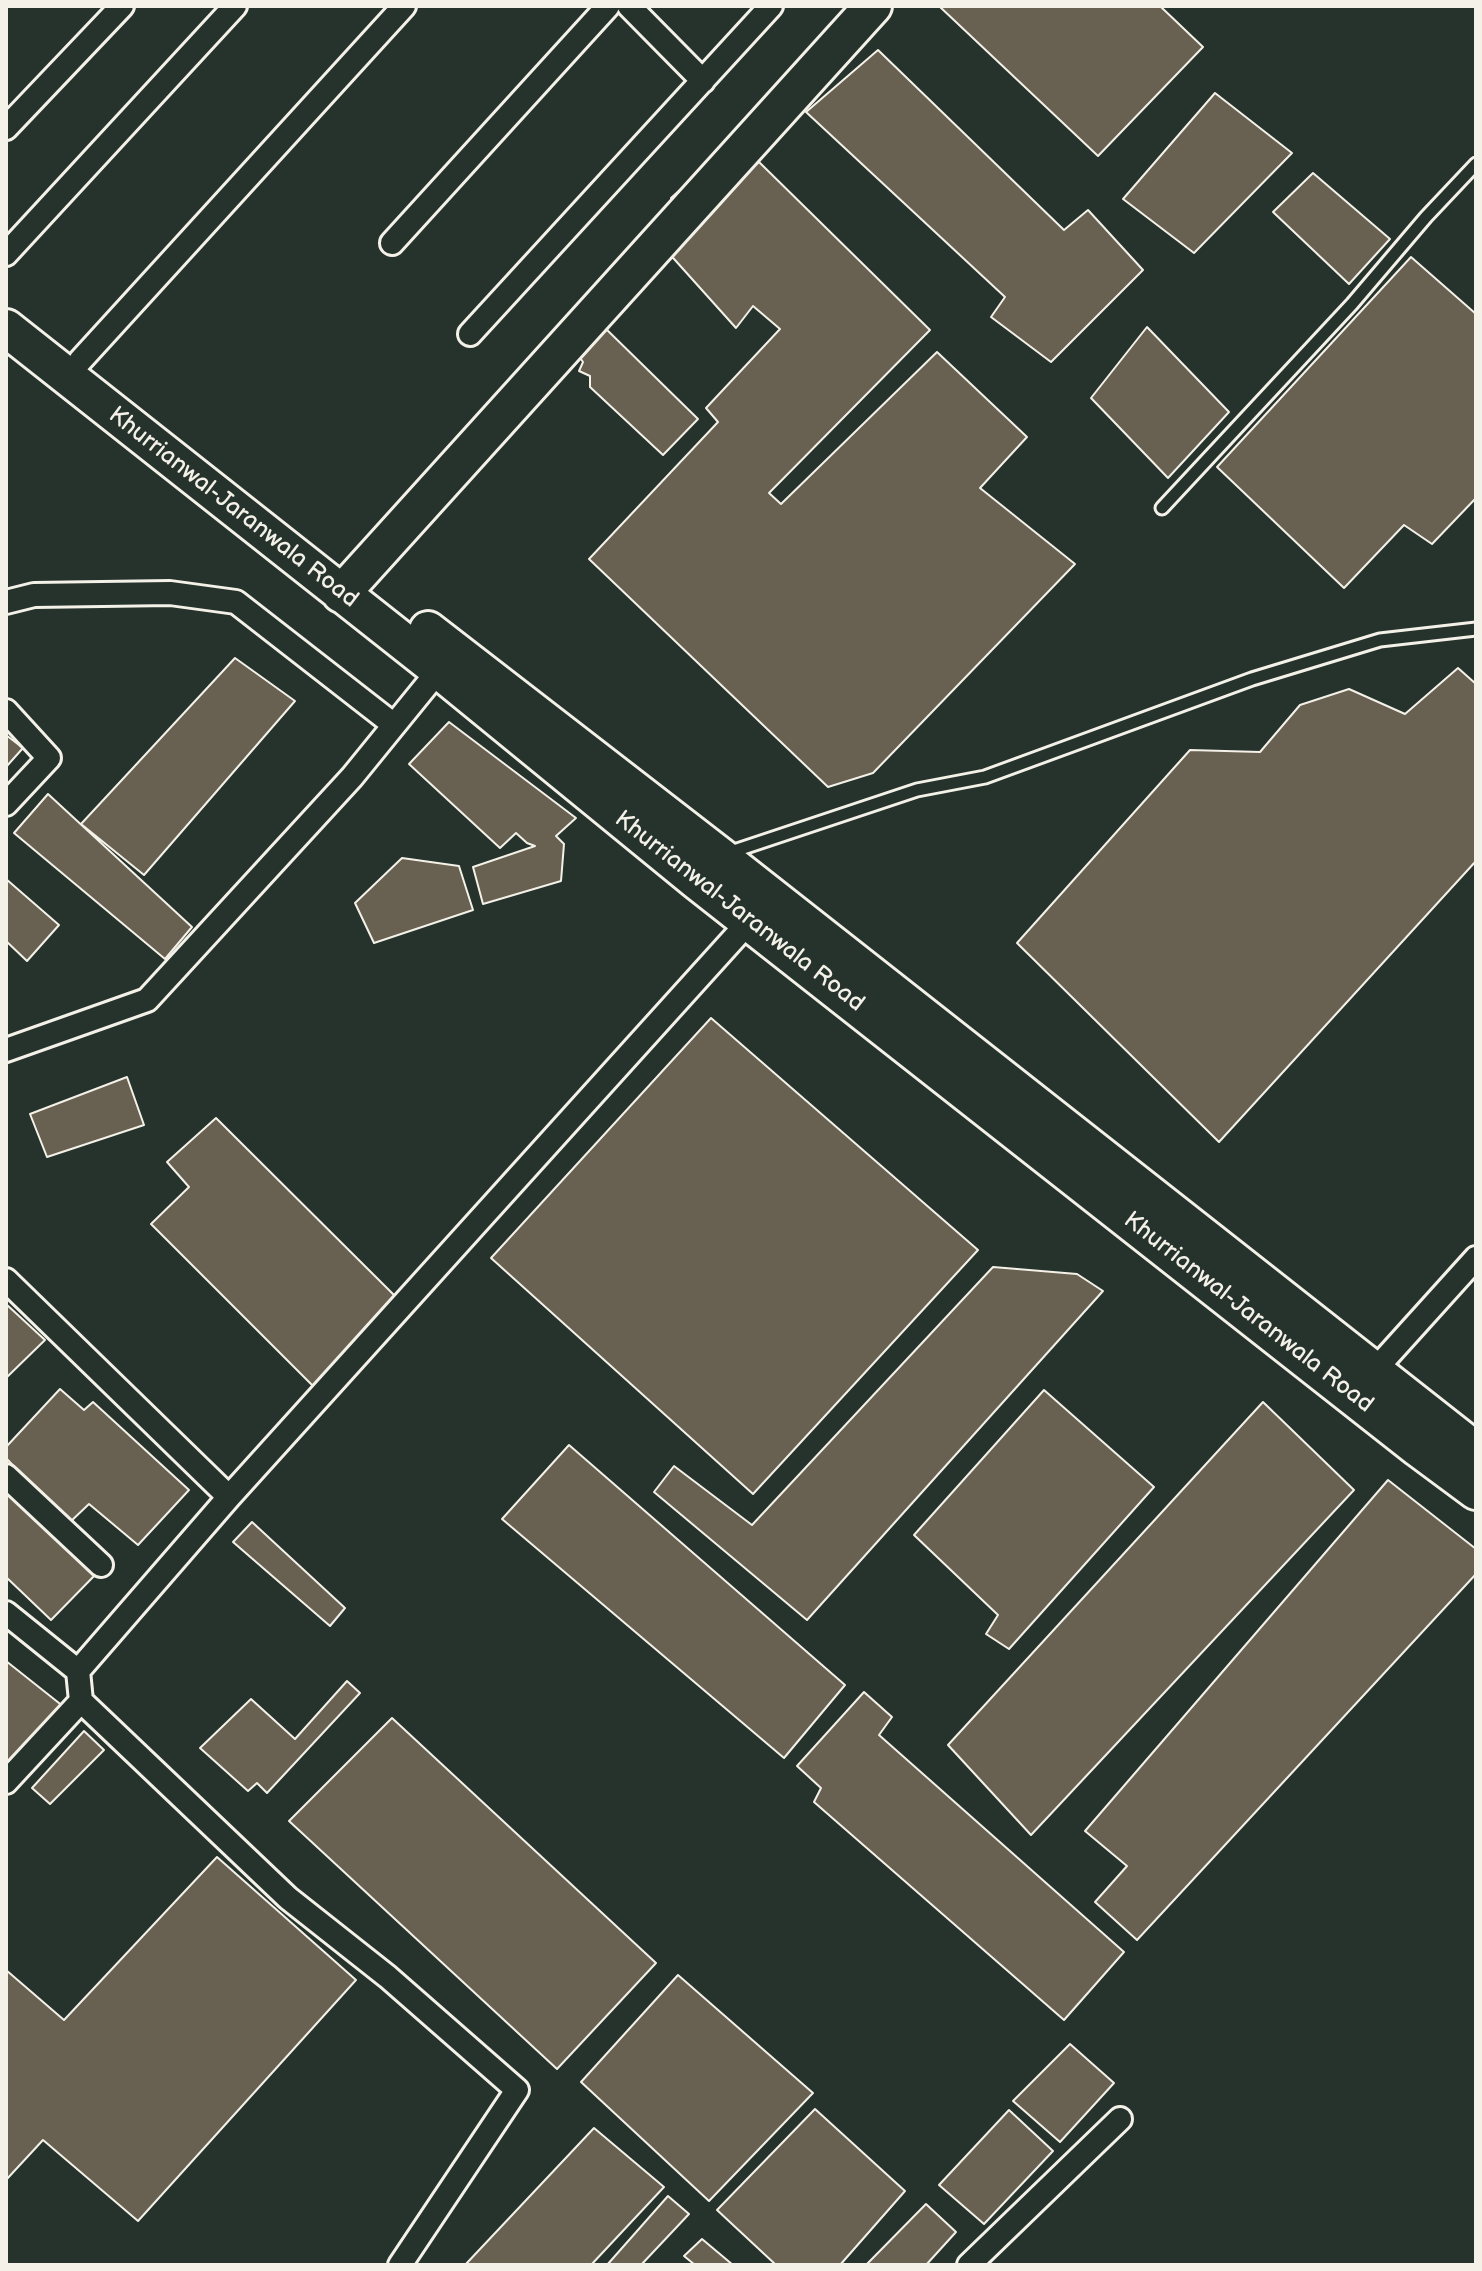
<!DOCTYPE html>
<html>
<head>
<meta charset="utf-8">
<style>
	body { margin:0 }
	#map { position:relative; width:1482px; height:2271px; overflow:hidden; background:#26332d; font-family:"Balsamiq Sans",sans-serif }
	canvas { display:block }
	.frame { position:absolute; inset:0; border:8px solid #f4f1e8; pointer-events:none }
</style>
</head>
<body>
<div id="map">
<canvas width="1482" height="2271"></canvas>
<div class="frame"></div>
</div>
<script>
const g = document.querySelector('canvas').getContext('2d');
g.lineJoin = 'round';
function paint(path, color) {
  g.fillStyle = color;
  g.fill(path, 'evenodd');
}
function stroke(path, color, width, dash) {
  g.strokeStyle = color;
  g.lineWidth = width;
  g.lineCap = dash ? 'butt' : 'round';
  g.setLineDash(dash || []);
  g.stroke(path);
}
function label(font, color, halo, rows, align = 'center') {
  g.font = font + ' "Balsamiq Sans",sans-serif';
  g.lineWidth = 8;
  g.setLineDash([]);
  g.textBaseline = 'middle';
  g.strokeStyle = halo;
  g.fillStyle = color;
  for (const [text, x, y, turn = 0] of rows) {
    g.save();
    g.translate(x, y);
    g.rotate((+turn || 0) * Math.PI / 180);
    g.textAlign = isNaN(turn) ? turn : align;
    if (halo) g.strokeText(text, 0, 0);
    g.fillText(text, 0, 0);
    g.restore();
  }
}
const building = new Path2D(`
	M939 6H1160L1203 47 1098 156Z
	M878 50 1064 230 1088 210 1143 270 1051 362 991 317 1005 297 806 112Z
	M1215 93 1292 153 1194 253 1123 199Z
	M759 162 930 330 769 493 781 504 937 352 1027 437 980 488 1075 564 873 773 828 787 589 559 718 422 706 408 780 329 753 306 736 328 666 250 692 221 671 198 710 163 729 185Z
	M1313 173 1390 239 1349 284 1273 212Z
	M1411 257 1476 314V498L1432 544 1404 525 1344 588 1217 467Z
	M603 326 698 419 663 455 590 387V376L579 371 583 362 576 352Z
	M1147 327 1229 412 1168 478 1091 398Z
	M235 658 295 701 144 875 81 824Z
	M1458 668 1476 684V861L1219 1142 1017 943 1190 750 1260 752 1300 705 1349 689 1405 714Z
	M449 722 576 818 556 836 564 844 561 881 483 904 473 867 535 846 527 843 516 833 500 848 409 764Z
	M6 735 23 748 6 767Z
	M48 794 192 927 165 959 14 833Z
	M402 858 459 866 473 910 374 943 355 903Z
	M6 879 59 925 27 961 6 941Z
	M711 1018 978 1250 753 1494 491 1258Z
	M127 1077 144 1125 47 1157 30 1114Z
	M216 1118 396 1297 313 1386 151 1224 189 1187 167 1162Z
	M993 1267 1077 1274 1103 1291 807 1620 654 1492 674 1466 752 1525Z
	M6 1304 45 1340 6 1378Z
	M60 1389 84 1410 93 1402 189 1490 138 1545 89 1504 68 1524 6 1458V1447Z
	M1044 1390 1154 1487 1009 1649 986 1634 998 1615 914 1535Z
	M1263 1402 1354 1490 1031 1835 948 1745Z
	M569 1445 845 1685 784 1758 502 1519Z
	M1388 1480 1476 1549V1574L1137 1940 1095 1902 1127 1866 1085 1831Z
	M6 1490 97 1573 51 1620 6 1577Z
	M252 1522 345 1608 330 1626 233 1542Z
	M6 1661 64 1707 6 1766Z
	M347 1681 360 1693 267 1793 257 1783 248 1791 200 1748 251 1699 295 1739Z
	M864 1692 892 1717 879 1735 1124 1952 1064 2020 814 1802 821 1788 797 1766Z
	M392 1718 656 1963 557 2069 289 1821Z
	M84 1731 104 1750 50 1804 32 1788Z
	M217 1857 356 1980 138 2221 43 2140 6 2180V1970L64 2020Z
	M678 1975 813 2093 709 2201 581 2082Z
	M1070 2044 1114 2083 1060 2142 1013 2101Z
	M815 2109 905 2191 840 2265H776L717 2210Z
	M1009 2110 1053 2151 984 2224 939 2185Z
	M594 2128 664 2187 591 2265H465Z
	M668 2196 689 2214 641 2265H607Z
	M926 2204 956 2232 926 2265H866Z
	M702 2239 733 2265H695L684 2256Z`);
paint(building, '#686151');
stroke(building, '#f4f1e8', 2);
const lane = new Path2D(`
	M1162 508 1352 304 1426 217 1476 164
	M728 853 917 790 985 777 1252 679 1380 640 1476 629`);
const street = new Path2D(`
	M629 6 703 81
	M6 128 122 6
	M392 243 608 6
	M6 254 235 6
	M470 334 771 6
	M80 361 404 6
	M6 602 34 595 170 593 236 602 394 725
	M6 711 49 758 6 804
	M6 1050 147 1000 352 777 439 670
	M6 1280 229 1497
	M1374 1371 1476 1258
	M6 1476 101 1565
	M6 1613 78 1671 81 1701 6 1782
	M78 1671 229 1497 755 915
	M81 1701 288 1898 388 1977 517 2090 400 2265
	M969 2265 1120 2119`);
const primary = new Path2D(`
	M6 328 439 670 697 881 1418 1448 1476 1491
	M341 594 873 6
	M428 630 720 856 1476 1451`);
stroke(lane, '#f4f1e8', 17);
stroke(street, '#f4f1e8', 28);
stroke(primary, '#f4f1e8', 42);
stroke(lane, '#26332d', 11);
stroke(street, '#26332d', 22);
stroke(primary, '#26332d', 36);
label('24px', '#f4f1e8', '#26332d', [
	["Khurrianwal-Jaranwala Road",233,508,38],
	["Khurrianwal-Jaranwala Road",739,912,38],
	["Khurrianwal-Jaranwala Road",1248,1313,38]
]);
</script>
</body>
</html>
